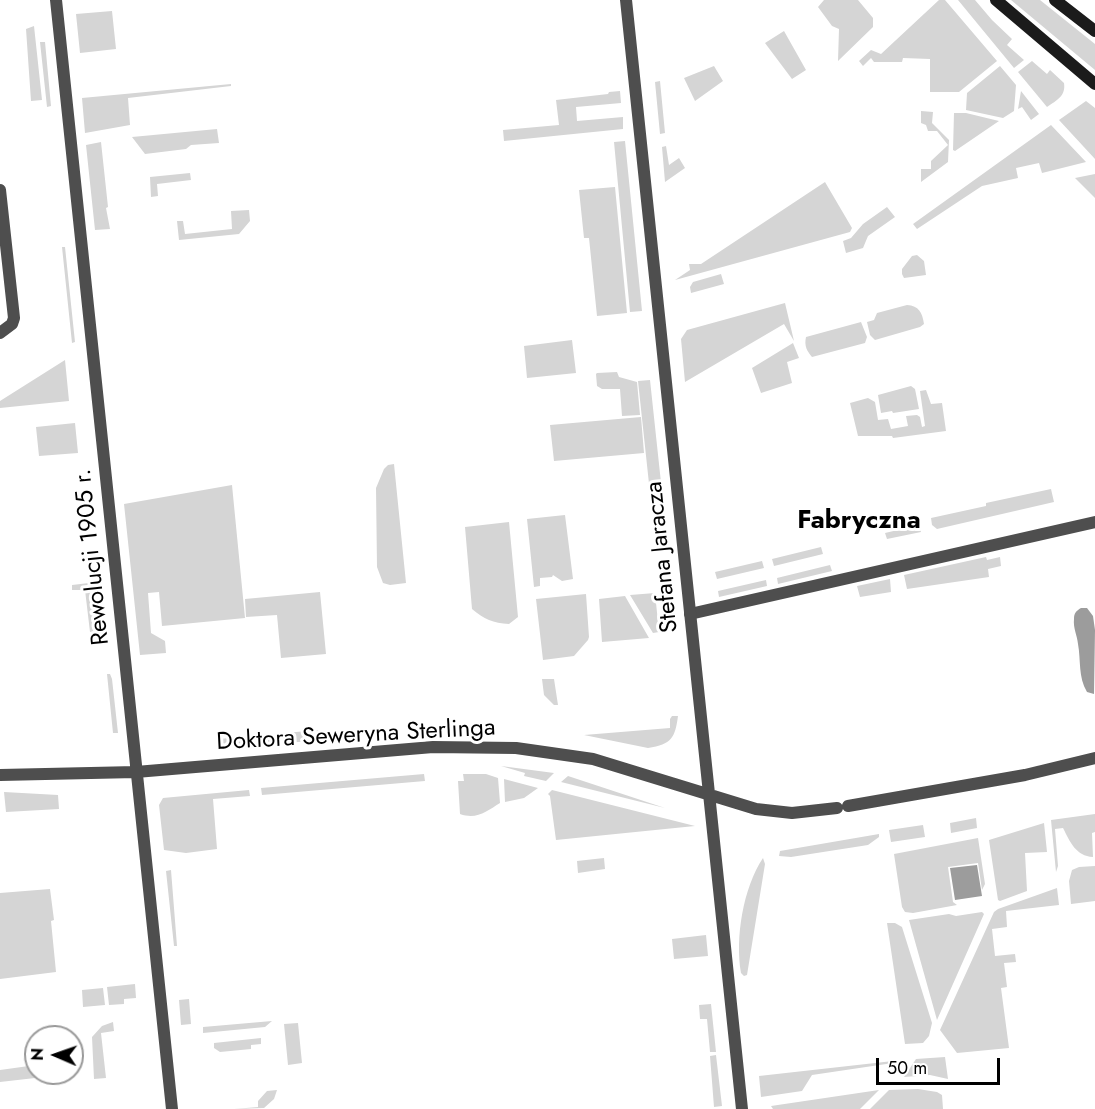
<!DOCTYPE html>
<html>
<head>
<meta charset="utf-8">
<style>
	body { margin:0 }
	#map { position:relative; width:1095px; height:1109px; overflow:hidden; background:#fff; font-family:Jost,sans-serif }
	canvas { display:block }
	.north { position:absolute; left:24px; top:1025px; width:60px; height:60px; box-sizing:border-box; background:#fff; border:2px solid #999; border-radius:50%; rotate:272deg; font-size:16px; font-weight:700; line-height:24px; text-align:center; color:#000 }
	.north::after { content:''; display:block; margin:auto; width:21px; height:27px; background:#000; clip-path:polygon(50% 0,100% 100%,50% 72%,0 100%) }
	.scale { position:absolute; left:876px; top:1058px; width:124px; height:27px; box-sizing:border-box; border:3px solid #000; border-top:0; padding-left:8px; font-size:18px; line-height:21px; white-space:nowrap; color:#000; -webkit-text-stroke:4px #fff; paint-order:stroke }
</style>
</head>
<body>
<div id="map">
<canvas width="1095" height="1109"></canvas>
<div class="north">N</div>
<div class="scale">50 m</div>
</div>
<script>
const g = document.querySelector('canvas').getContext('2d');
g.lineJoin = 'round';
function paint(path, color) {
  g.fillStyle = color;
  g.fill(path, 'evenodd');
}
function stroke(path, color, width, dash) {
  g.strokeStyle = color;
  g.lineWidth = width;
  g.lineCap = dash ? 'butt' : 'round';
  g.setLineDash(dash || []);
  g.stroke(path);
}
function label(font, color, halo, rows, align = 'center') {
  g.font = font + ' Jost,sans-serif';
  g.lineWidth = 6;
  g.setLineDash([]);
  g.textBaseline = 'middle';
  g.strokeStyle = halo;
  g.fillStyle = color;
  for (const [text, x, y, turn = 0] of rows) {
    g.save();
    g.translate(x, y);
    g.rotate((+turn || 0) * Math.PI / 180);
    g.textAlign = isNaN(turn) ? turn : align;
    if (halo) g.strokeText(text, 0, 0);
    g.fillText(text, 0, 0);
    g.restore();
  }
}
paint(new Path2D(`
	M824 0H858L873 18V27L838 61 839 29 832 26 818 7Z
	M939 0H945L997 61 959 92H930V59L903 58 902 62H874L871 58 863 66 859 61 871 50 881 54Z
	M958 0H975L992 20 1012 39 1007 45 1024 60 1014 68Z
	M1011 0H1040L1095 44V70Z
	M112 11 116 49 80 53 76 14Z
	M34 26 42 100 31 101 26 29Z
	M784 31 806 70 792 79 765 43Z
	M40 42H45L51 106 47 107Z
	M1032 61 1047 74 1050 70 1064 83C1066 96 1057 100 1047 107L1018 72Z
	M714 66 723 81 695 101 684 78Z
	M1000 66 1016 85 1014 111 1003 118 966 110 967 93Z
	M660 81 665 133 660 134 655 82Z
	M231 84V86L128 98 130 125 85 133 82 98Z
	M620 91 621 103 576 107 577 121 623 117V129L504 141 503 130 559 125 556 100 608 94 609 92Z
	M1021 91 1039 114 1031 120 1022 107 1018 109Z
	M1086 101 1095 108V159L1059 120Z
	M921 111 933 112 932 123 949 140 948 162 921 182V169H931V161L948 145 937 131H928L926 125 921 123Z
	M954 113H966L999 121 955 151 953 150Z
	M1051 125 1086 162 1042 173 1039 163 1016 168 1018 178 982 186 917 229 913 224Z
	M217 129 219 143 191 145 186 149 145 154 132 137Z
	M625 141 642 311 630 312 614 142Z
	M101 142 108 207 106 208 110 229 95 230 86 145Z
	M666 146 669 165 679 158 685 168 665 182 662 147Z
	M190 173 191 180 157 184 158 196 151 197 150 177Z
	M1095 174V198L1075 178Z
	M825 182 852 228 850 232 675 280 690 270 689 264H701Z
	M615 187 627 313 597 316 589 238H584L579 190Z
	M887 207 895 217 868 236 863 248 846 253 843 241 851 238 863 224Z
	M249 210 250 221 239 234 179 240 177 221H183L185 234 232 229 231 211Z
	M62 247H65L75 342 72 343Z
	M917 255 924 261 926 275 904 278 902 274V269L912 256Z
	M721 274 724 284 691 293 690 287 693 282Z
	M785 303 794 341 784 324 685 382 681 339 687 330Z
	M907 305C919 306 922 312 924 324L920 327 875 340 870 335 867 322 874 320 877 313Z
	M861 322 867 337 865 343 812 357C807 351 804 346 806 337Z
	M572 340 576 373 527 378 524 346Z
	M793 343 799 358 787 362 792 383 761 393 752 368Z
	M65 360 69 401 0 408V401Z
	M617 372 619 377 637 382 640 415 622 416 620 389H602L597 386 596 374 597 373Z
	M650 380 662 492 650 493 638 381Z
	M911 386 915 389 919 409 893 413 892 411 881 413 878 395Z
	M926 390 931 404 942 403 946 431 893 438 892 436H858L850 403 868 398 875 402 878 420 888 419 891 429 908 426 906 416 917 415 920 417 922 427 925 426 920 391Z
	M641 417 644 453 554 461 550 425Z
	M75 423 78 453 39 456 36 427Z
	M394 464 406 583 390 585 383 583 377 567 376 488 384 469 388 465Z
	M232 485 245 618 162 626 159 592 148 593 151 633 165 641 166 653 140 655 124 504Z
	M1051 489 1054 502 937 529 932 525 931 518 986 506V503Z
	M565 515 573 579 562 581 553 575 552 577 540 578V586L534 587 527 519Z
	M509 522 518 617 509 624C493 623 484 619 472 609L465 527Z
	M919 525 921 532 887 539 885 533Z
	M821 547 823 554 774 566 772 559Z
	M986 557 987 560 1000 557 1001 566 988 569 989 577 907 589 904 575Z
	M762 561 764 568 717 579 715 572Z
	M830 565 832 571 778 584 777 578Z
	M890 579 891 592 860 597 857 586Z
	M766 580 767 586 719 597 718 591Z
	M89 583 93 585 98 631 90 632 85 590H72V585Z
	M320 592 326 654 281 658 277 615 246 617 245 599Z
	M655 593 659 632 653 633 630 595Z
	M586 594 589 637 588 640 574 656 543 660 536 599Z
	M625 596 649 638 602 642 599 599Z
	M107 674H110L112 679 118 733H113Z
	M542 679H554L558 705H554L544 695Z
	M672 716H678C675 738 672 744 648 748L584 735 670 728V719Z
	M318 730 324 740 220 748 219 739Z
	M501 766 554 773 546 781 524 776 525 773Z
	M424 774 425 781 262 795 261 788Z
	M463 774H486L498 778 500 803C487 811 477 820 460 814L458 781H464Z
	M568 776 665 808 561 782Z
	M504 779 538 788 524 798 505 802Z
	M249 790 250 796 213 799 217 849 186 853 164 850 159 805 163 798Z
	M552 790 695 826 556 840 550 796 548 794Z
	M4 792 58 795 59 809 6 812Z
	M1095 814V832L1092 833 1093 857C1076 856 1070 842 1063 828L1055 829 1058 866 1056 872 1051 820Z
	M976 818 977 828 951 833 950 823Z
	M1044 823 1047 852 1025 853 1027 891 1000 901 998 900 989 840Z
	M923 825 925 837 891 842 889 830Z
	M879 834V837L868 845 791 857 779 856 780 851Z
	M978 838 985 884 982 890 978 863 948 867 953 902 957 905 913 913 905 912 902 907 894 854Z
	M604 858 605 869 578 873 577 861Z
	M763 858 765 864 747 975 744 976 741 973C735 938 743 888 763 858Z
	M1095 866V901L1071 904 1069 881 1072 870 1079 867Z
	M171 870 177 946H174L166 871Z
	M1057 888 1059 905 1006 911 1007 927 992 929 995 956 1015 954 1016 962 1004 963 1007 987 1001 988 1009 1048 957 1053 940 1030 994 912 998 909Z
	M50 889 54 920 51 921 56 972 0 979V893Z
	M982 912 984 914 937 1020 909 920 949 914 956 916Z
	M887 923H895L902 927 932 1023 929 1036 923 1043 905 1044Z
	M706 935 708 956 674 959 672 939Z
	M135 984 136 998 124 999V1004L109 1005 107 987Z
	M103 988 105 1005 83 1007 82 990Z
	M189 999 191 1024 181 1025 179 1000Z
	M711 1004 716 1052H710L707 1019H700L699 1005Z
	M272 1021 265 1027 203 1033V1027Z
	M113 1022 114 1031 101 1033 106 1078 94 1079 92 1037 102 1026Z
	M298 1023 302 1063 288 1065 284 1024Z
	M261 1038V1044L251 1045V1049L220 1052 214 1048V1043Z
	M716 1055 722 1106 714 1107 710 1056Z
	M945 1057 948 1079 930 1075 904 1077 916 1059Z
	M893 1061V1063L812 1075 802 1091 761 1097 759 1076Z
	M36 1065V1073H42L35 1074V1078L0 1082V1070Z
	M918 1089 937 1092 942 1095 943 1109H870L889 1090Z
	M277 1090 274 1099 264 1108 234 1109 258 1107V1101L267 1091Z
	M879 1090 860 1109H773L771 1106Z`), '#d5d5d5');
paint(new Path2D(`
	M1081 608H1087L1093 616 1095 630 1094 694 1087 692C1078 677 1081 660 1078 644 1077 635 1073 628 1074 619 1074 613 1076 611 1081 608Z
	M977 865 982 896 955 900 950 868Z`), '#9c9c9c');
stroke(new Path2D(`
	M0 190 14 318 12 324 0 333
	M690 614 1095 522`), '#4e4e4e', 12);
stroke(new Path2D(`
	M56 0 172 1109
	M626 0 742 1109
	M0 775 136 772 433 747 516 748 593 759 756 809 792 813 837 808
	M848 806 1025 775 1095 758`), '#4e4e4e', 12);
stroke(new Path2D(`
	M996 0 1095 84
	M1055 0 1095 31`), '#1b1b1b', 12);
label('24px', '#000', '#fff', [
	["Rewolucji 1905 r.",93,557,-96],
	["Stefana Jaracza",663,557,-96],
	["Doktora Seweryna Sterlinga",356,736,-3]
]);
label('bold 26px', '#000', '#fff', [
	["Fabryczna",859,522]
]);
</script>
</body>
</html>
